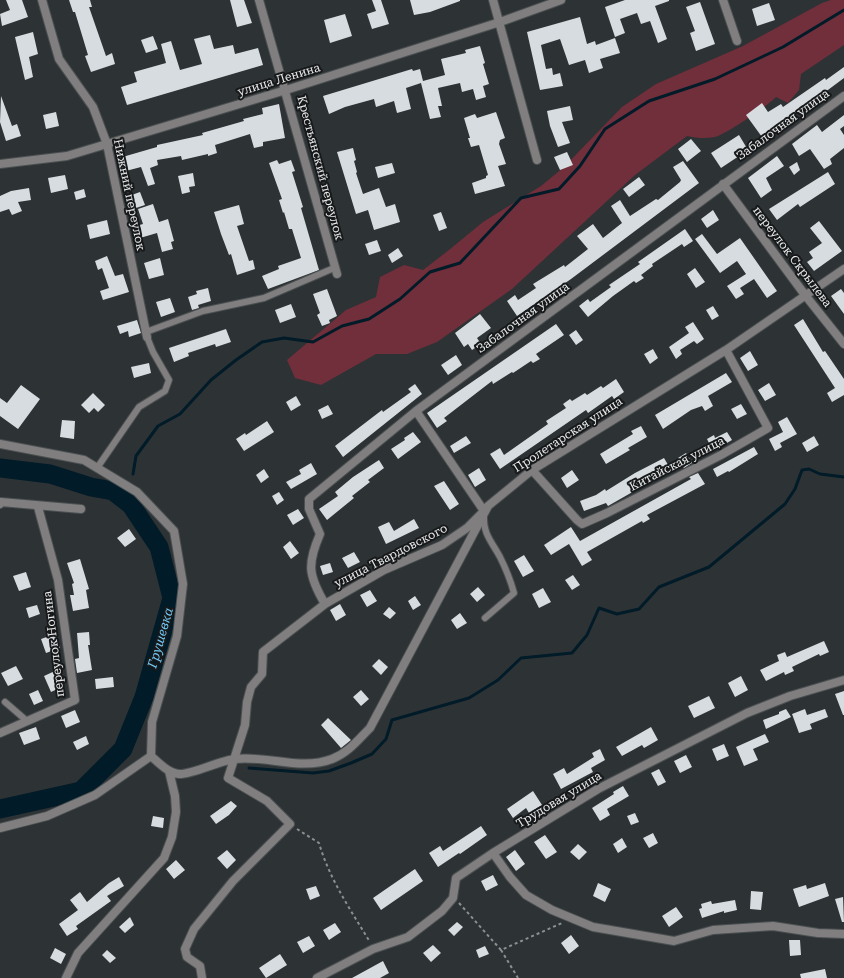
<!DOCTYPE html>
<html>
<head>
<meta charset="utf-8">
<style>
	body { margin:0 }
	canvas { display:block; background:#2d3234 }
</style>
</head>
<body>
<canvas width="844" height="978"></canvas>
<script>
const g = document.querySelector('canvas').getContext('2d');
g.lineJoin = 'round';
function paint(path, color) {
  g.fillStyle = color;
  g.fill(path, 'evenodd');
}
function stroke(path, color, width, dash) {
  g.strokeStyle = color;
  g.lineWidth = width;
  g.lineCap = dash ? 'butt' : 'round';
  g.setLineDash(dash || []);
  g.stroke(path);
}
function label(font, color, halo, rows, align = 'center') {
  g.font = font + ' "Roboto Serif",serif';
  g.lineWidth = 4;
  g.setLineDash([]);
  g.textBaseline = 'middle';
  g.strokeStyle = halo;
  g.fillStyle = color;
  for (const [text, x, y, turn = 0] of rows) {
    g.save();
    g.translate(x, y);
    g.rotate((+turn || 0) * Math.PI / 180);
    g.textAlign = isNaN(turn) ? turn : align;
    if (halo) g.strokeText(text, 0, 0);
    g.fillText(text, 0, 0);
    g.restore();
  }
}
paint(new Path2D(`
	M831 0H844V45L801 74 799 90 788 103 776 97C769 105 723 136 715 137 705 139 696 138 687 136L635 175 512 289 437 342 407 354H376L321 385 295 378 287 360 346 310 376 297 380 277 404 265 423 270 449 250 483 222 541 186 564 167 622 107 656 84 743 46 822 3Z`), '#712e3b');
stroke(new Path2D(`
	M133 474 136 456 158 426 180 414 211 380 236 360 262 342 284 338 313 342 342 326 369 319 400 299 430 272 460 263 521 198 559 189 580 166 605 129 649 101 715 79 783 47 844 10
	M249 768 313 773 329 771 351 763 372 754 386 739 392 720 469 698 498 680 521 658 572 653 587 635 599 608 617 614 639 609 659 587 709 567 785 504 795 489 802 470 809 469 820 474 844 477`), '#011b28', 3);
stroke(new Path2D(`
	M0 468 50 474 91 487 113 491 131 505 159 547 172 598 144 697 123 749 81 791 0 809`), '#011b28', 19);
paint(new Path2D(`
	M6 0H22L28 17 2 26 0 14 10 10Z
	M69 0H90L92 7H89L106 56 112 53 115 64 91 72 85 56 88 55 75 12H73Z
	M230 0H244L252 23 237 27Z
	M372 0H381L389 24 372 29 367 14 376 11Z
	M410 0H460V1L430 12 414 15Z
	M625 0H669V1L655 6 667 39 658 43 650 21 641 24 637 13 620 19 625 33 615 37 605 7Z
	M700 2 715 44 696 51 690 33 695 31 686 7Z
	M769 3 775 20 757 26 752 9Z
	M345 14 352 36 330 43 324 20Z
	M580 17 587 44 595 41 596 45 615 38 620 53 600 59 603 68 589 73 585 60 569 65 560 39 541 45 546 69 552 68 553 75 560 73 563 86 540 90 527 32Z
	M33 32 38 54 29 57 33 77 25 80 15 37Z
	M210 35 214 49 233 45 235 54 258 48 263 65 127 105 121 87 137 82 134 72 166 63 161 44 171 41 180 70 202 64 194 39Z
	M153 36 158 49 146 53 141 40Z
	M480 46 485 63 483 64 489 84 483 86 486 97 476 100 473 89 462 92 460 83 438 88 442 106H438L441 117 430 119 421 83 406 88 411 109 397 113 394 101 376 107 374 99 345 107 329 114 323 96 412 69 413 71 420 69 423 81 445 75 441 59 466 53 465 50Z
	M844 67V78L793 116 777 125 778 126 762 137 746 115 762 103 768 112 781 104 783 107 825 78 826 80Z
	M1 96 12 126 17 124 21 136 6 141 0 122Z
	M279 104 285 138 263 142V146L254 148 250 134 215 145 217 153 208 156V154L182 160 181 156 157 160 158 165 150 168 155 184 148 186 141 167 122 172 119 158 157 147V145L203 135 202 133 244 121 243 119 263 114 262 108Z
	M570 106 573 120 562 122 570 143 558 147 550 126 547 111Z
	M56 112 59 126 46 129 43 115Z
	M496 112 505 138 500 140 499 144 506 164 498 166 505 186 475 194 472 183 486 178V176L488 175 479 145 471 147 468 138H470L464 118 475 114 477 118Z
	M844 115V126L840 129 844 135V148L830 159 832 164 824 169 810 149 799 156 792 144 817 125 822 132Z
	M739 135 748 150 721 168 711 153Z
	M691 139 701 151 687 162 678 149Z
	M353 148 356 160 354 161 357 172 356 173 363 194 379 188 386 207 395 204 400 222 374 230 368 210 356 214 337 152Z
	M567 152 573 165 560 170 554 157Z
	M777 156 784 166 766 178 772 190 761 198 748 178Z
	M277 160 279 164 291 160 295 171 292 172 303 207 301 208 319 270 268 289 262 276 279 269 278 266 301 258 292 229H289L284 212 283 213 279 200 282 199 269 163Z
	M683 161 699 183 571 279 517 316 507 301 515 295 518 300 536 288 533 284 564 265 565 267 588 249 577 236 593 224 603 238 622 223 611 206 620 200 630 216 656 199 658 200 680 182 681 180 673 167Z
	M797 162 800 170 794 175 789 167Z
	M392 163 395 173 378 178 375 167Z
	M828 172 835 184 800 207 798 204 777 220 769 209Z
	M193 173 195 186 189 187 190 192 182 194 178 176Z
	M65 175 68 189 51 193 48 178Z
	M639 177 645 185 629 197 623 189Z
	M29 188 31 200 18 202 22 211 12 215 9 209 0 212V196L11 191Z
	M84 189 86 197 76 200 74 192Z
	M140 192 145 205 133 209 129 196Z
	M153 204 159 222 168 219 174 241 171 242 173 249 162 252 157 233 140 238 136 226 143 224 138 209Z
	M239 205 244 224 237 226 249 261 253 260 255 269 237 275 231 254 229 255 221 234 214 212Z
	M713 210 719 220 707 228 701 219Z
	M441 212 447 228 439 231 433 215Z
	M107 220 110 234 90 239 87 225Z
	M819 221 842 251 814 271 807 262 813 258 809 252 822 243 810 228Z
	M685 229 693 241 684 247 682 244 652 264 653 266 641 275 644 278 636 283 634 281 613 296 588 317 579 306 588 299 590 302 611 287 609 285 640 264 638 262Z
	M702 234 717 254 740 238 777 291 767 298 754 279 740 288 744 294 736 299 727 286 746 274 737 261 720 273 695 239Z
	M377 240 381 251 369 255 365 244Z
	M398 248 403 256 392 263 388 255Z
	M107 256 115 276 123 274 129 292 103 300 100 291 109 288 102 268 98 270 95 261Z
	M160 258 164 275 149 279 144 263Z
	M695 268 705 282 696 288 687 274Z
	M208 288 211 301 198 305 199 308 192 310 188 297 197 294 196 291Z
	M327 289 337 316 329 320 330 323 322 326 317 315 320 313 313 294Z
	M841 289 844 293V314L831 296Z
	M170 298 175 312 161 317 156 302Z
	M291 304 296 317 280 323 275 310Z
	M713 306 719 316 712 320 706 310Z
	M480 314 491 328 477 338 481 344 472 350 468 344 464 347 455 333Z
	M803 319 823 352 825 351 844 379V395L832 402 827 393 835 388 794 325Z
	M137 320 141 333 129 337 128 331 120 334 117 326Z
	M693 322 704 339 697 344 694 341 680 350 682 354 676 359 669 347 689 333 685 327Z
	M556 324 564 335 536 354 540 359 533 363 531 361 513 373 512 372 493 384 492 381 444 418 447 421 437 428 427 413Z
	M226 329 231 342 216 347 215 344 188 353 189 356 174 362 169 348Z
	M576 330 583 340 576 345 569 335Z
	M653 349 658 358 650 364 644 354Z
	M750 351 758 365 748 371 740 358Z
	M456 355 462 365 448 375 441 365Z
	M149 363 151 373 134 378 131 367Z
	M726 373 732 382 708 396 713 406 705 411 702 406 691 410 663 429 655 415Z
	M616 379 624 392 614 399 612 396 588 413 586 410 500 469 490 454 500 448 504 455 548 424 546 421 566 408 563 404 570 399 572 401 585 393 587 395 601 386 603 388Z
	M769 383 776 395 765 401 758 390Z
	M415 384 422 394 343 457 335 446 382 410 383 412 411 392 408 389Z
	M21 385 40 399 18 429 0 416V398L7 403Z
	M93 393 105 405 98 412 94 408 89 413 81 405Z
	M296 396 301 405 291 411 286 402Z
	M741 404 747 414 737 419 731 409Z
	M328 405 333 414 322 419 318 410Z
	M787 417 797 434 780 443 782 447 775 451 769 439 783 432 778 422Z
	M62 420 75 421 74 439 60 437Z
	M267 421 274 432 244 451 236 439 245 433 246 435Z
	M641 426 647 437 628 448 630 450 606 464 600 454 633 434 631 431Z
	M413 432 421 442 398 459 391 449 405 440 404 438Z
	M727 432 732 440 713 451 707 439 714 435 715 438Z
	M466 436 471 443 454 453 450 446Z
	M814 436 819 445 807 452 802 443Z
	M754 447 758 454 729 472 728 471 717 477 713 469Z
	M686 453 692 463 684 468 678 458Z
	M664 458 671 470 608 506 606 503 584 511 580 501 596 495 605 489 606 491 635 473Z
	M379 460 384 468 368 480 370 482 352 496 354 498 327 520 319 509 338 496 335 492 353 477Z
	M311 463 317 474 291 489 286 482 301 474 299 470Z
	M479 468 486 480 475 487 468 475Z
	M264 469 269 477 261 483 256 475Z
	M572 470 579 480 567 488 561 478Z
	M698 473 705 484 647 515 650 519 643 523 642 521 587 552 592 560 582 566 569 544 551 555 544 545 571 527 580 541 691 479 689 477Z
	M444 481 459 504 450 510 434 486Z
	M279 492 284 500 277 505 272 496Z
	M298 509 304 518 293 525 287 515Z
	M414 519 419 528 386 544 378 527 389 522 394 531Z
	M129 529 136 539 125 547 117 538Z
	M290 541 299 553 291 559 283 547Z
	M354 552 360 562 348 568 342 558Z
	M524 555 534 571 523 577 514 561Z
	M80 559 89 589 86 590 89 608 73 611 70 595H74L72 584 74 583 67 563Z
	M330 563 333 572 323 575 320 566Z
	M26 572 31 587 19 591 13 576Z
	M573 575 580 585 572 590 565 580Z
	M478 587 485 595 477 602 470 594Z
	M543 588 551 602 539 608 532 594Z
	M370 590 377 601 367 607 360 595Z
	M415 596 421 605 413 610 408 601Z
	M340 604 346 615 336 621 330 610Z
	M37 605 40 614 29 618 26 608Z
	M389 607 396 613 390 619 383 614Z
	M460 613 467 623 457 629 451 620Z
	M89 632 90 645H88L92 670 77 673 75 659 79 658 77 633Z
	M55 634 60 648 46 653 41 639Z
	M824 641 829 652 820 656 819 654 792 667 794 671 785 675 784 672 766 681 760 670 779 661 777 655 785 652 787 657Z
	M379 659 388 667 381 675 372 666Z
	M16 666 23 679 8 686 1 673Z
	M57 670 64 686 51 692 44 676Z
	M741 676 748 690 735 697 728 683Z
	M113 677 114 687 96 689 95 679Z
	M38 690 43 701 34 705 29 694Z
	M361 690 369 699 361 706 353 697Z
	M844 691V715H843L835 694Z
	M709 696 715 708 694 718 688 706Z
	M786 709 791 717 766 729 763 720 779 714V712Z
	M805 709 807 715 825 709 828 717 810 724 812 729 799 733 792 714Z
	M75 710 80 722 66 728 61 716Z
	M328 718 351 740 341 748 321 725Z
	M36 727 40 739 24 745 19 733Z
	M651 727 658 740 644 748 642 745 622 756 616 747Z
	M765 734 769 742 753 749 758 760 744 766 736 747Z
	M86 736 89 744 77 750 73 742Z
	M724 744 729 756 717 761 712 749Z
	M600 749 605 760 591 768 593 772 561 789 553 774 564 768 567 774 594 757 592 753Z
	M686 755 692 767 680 773 674 761Z
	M659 769 666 782 658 786 651 773Z
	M623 786 629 796 607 809 610 815 600 821 592 808 614 794 613 792Z
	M533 791 542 805 529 813 526 808 513 818 507 809Z
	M231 801 237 806 229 815 216 824 210 816Z
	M635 813 639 822 631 825 627 816Z
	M153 816 164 818 163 828 151 826Z
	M481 826 487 835 460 854 459 853 438 867 429 853 440 846 443 851Z
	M653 833 658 843 649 848 643 838Z
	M545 835 557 852 546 859 534 842Z
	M622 838 627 847 618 853 613 844Z
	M578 844 587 852 579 860 570 852Z
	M227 850 236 860 227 869 217 858Z
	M515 850 525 864 516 871 506 857Z
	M176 860 185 870 174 879 166 869Z
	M415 869 423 881 381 910 373 898Z
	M493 875 498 885 486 891 481 881Z
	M119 877 124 886 107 896 111 901 76 926 78 929 67 936 59 924 78 910 70 900 80 892 87 902 109 883Z
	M598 883 611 889 605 902 593 896Z
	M825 883 829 896 799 907 793 889 806 885 807 889Z
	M316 886 320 896 310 900 306 889Z
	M751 891 763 892 761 910 750 909Z
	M843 897 844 922H842L835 899Z
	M735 900 737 910 724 913V911L702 918 699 909 702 908 701 904 711 901 712 904Z
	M676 907 683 917 669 927 662 916Z
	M130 917 134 925 125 933 119 927Z
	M457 922 463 927 454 936 448 930Z
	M335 923 341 932 329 940 323 930Z
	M571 935 579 946 569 954 561 943Z
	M309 936 315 946 303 953 297 942Z
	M789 940H800L801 955 790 956Z
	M433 945 441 953 431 962 423 953Z
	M485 946 489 954 479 958 476 950Z
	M55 948 66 954 61 964 50 958Z
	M107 950 116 958 110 963 102 955Z
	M280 954 287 965 266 978 259 968Z
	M383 961 389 973 380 978H352Z
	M825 969 827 978H801L800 974Z`), '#d6dcdf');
const service = new Path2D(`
	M146 332 203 311 264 298 334 268
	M97 468 139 407 165 391 169 380 153 352 147 337
	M484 516C483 534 492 542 500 557 505 567 511 582 514 593L485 618
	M5 702 27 721`);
const minor = new Path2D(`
	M42 0 59 59 93 107 107 144 147 337
	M259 0 337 274
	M493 0 537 160
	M723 0 737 41
	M0 164 67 156 286 90 500 22 561 0
	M723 184 805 295 844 344
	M0 444 84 460 137 492 174 531 183 584 177 636 152 722 151 756
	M532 470 577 520 582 524 607 513 721 455 768 428 726 350
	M0 504 1 502 81 509
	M325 604C308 575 307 564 320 534L309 509V499L416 411 844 96
	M0 733 75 700 58 580 38 507
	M151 756C159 763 168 773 179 774 191 775 221 760 235 759 267 755 301 771 332 759 348 753 358 740 370 728L488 506 532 470 726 350 844 269
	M0 828 47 816 95 795 151 756
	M493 853 510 877 526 895 552 910 593 927 674 941 713 930 773 926 818 933 844 934
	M66 978 78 953 164 858 172 837 176 812 175 796 169 771
	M202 978 200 966 187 957 185 949 194 929 233 881 290 824 267 801 228 778 245 725 247 702 251 687 262 674 263 652 325 604 384 570 442 545 467 528 484 511 416 411
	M317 978 373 949 408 937 442 911 453 898 456 878 493 853 598 789 747 713 790 696 844 680`);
stroke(service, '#4b5052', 8);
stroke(minor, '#4b5052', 10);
stroke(new Path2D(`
	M297 829 319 843C329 878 351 911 370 942
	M459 903 501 950 562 923
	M501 950 518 978`), '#8b8f91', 2, [3, 3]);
stroke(service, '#807e7e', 6);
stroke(minor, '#807e7e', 8);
label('12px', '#e9eced', '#17191a', [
	["улица Ленина",279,80,-17],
	["Забалочная улица",783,125,-36],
	["Крестьянский переулок",320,168,75],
	["Нижний переулок",129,195,78],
	["переулок Скрылева",792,257,53],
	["Забалочная улица",523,318,-36],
	["Пролетарская улица",568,435,-33],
	["Китайская улица",677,464,-27],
	["улица Твардовского",391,556,-27],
	["переулок Ногина",54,644,-97],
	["Трудовая улица",559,800,-31]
]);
label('italic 13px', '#72cbf8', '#17191a', [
	["Грушевка",161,638,-74]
]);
</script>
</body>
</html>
